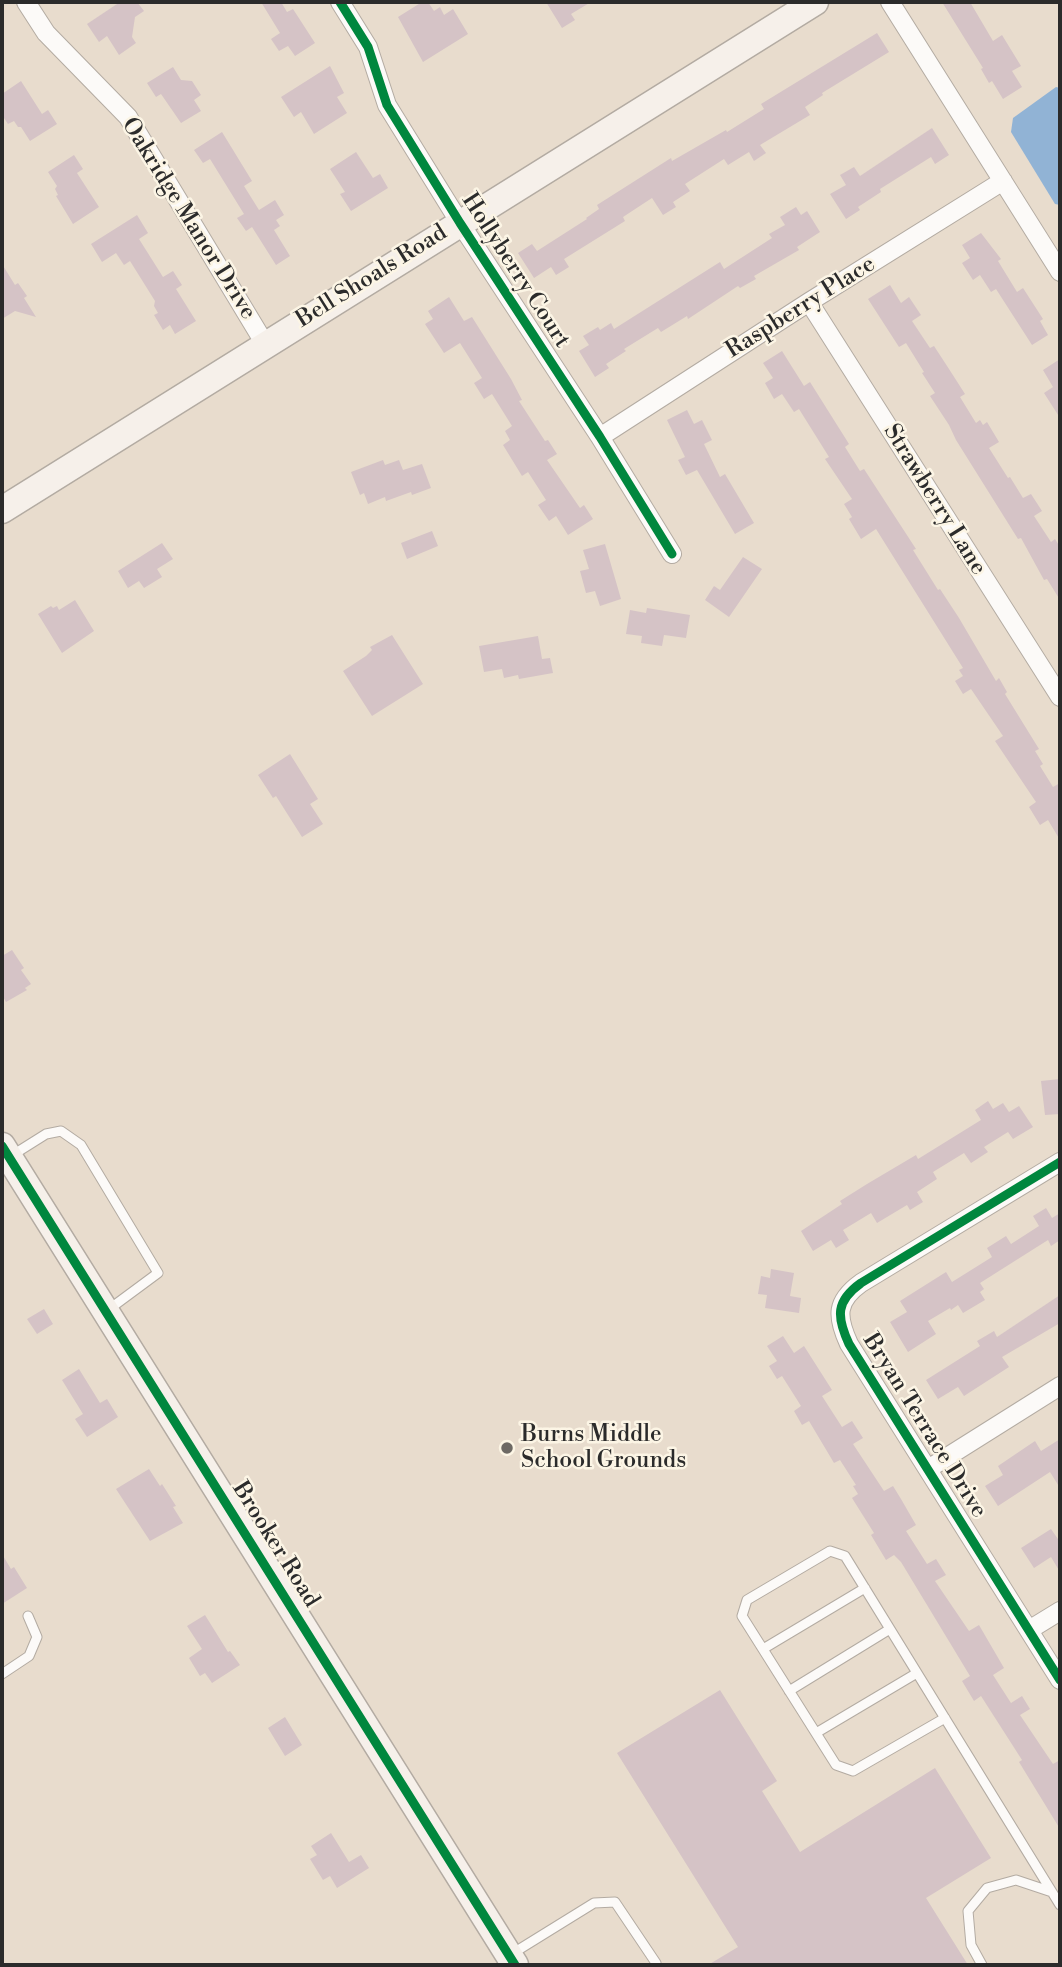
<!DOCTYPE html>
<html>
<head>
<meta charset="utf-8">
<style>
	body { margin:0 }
	#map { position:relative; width:1062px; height:1967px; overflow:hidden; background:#e8dccd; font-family:"Libre Bodoni",serif }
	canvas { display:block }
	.frame { position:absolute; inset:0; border:4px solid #2b2b2b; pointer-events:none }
</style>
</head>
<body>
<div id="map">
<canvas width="1062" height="1967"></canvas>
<div class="frame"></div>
</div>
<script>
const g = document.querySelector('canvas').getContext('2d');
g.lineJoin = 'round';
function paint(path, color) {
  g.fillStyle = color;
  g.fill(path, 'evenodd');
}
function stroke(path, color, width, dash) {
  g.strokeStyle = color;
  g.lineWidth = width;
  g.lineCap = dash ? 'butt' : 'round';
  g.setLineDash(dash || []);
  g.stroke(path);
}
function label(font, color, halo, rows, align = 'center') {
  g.font = font + ' "Libre Bodoni",serif';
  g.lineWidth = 5;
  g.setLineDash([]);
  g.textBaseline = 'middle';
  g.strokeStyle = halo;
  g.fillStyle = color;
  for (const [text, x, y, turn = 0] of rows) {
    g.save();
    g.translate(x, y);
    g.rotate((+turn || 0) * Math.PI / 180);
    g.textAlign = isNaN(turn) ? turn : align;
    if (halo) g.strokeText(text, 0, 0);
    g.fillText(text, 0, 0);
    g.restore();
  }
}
paint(new Path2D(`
	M1056 87 1060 88V205L1055 204 1011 132 1013 118Z`), '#91b3d5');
paint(new Path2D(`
	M120 2H137L144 11 135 17 132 37 136 43 119 55 107 36 99 42 87 24Z
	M261 2H281L287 12 293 9 315 43 295 56 288 46 279 51 271 39 280 33Z
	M422 2H428L434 11 440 7 444 15 453 9 468 34 423 62 398 17Z
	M546 2H591L571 14 575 20 562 28Z
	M942 2H970L993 41 1002 35 1021 66 1012 71 1022 87 1003 99 992 81 989 83 981 69 983 68Z
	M877 33 889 52 822 93 823 95 805 107 810 115 760 145 766 153 754 161 749 152 728 165 724 159 685 184 690 191 673 202 676 207 663 215 652 198 623 217 625 221 564 259 569 267 556 275 551 267 534 278 518 253 532 244 537 251 587 219 586 218 599 209 597 205 671 158 672 161 726 130 727 132 764 109 761 104Z
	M330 66 344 93 337 97 347 113 314 134 301 112 294 117 281 97Z
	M173 67 181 80 192 81 201 95 194 100 201 111 181 123 161 94 156 97 147 83Z
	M21 81 42 114 48 110 57 124 30 141 21 127H18L14 121 8 124 2 115V94Z
	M932 128 949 155 935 164 931 157 880 189 881 192 858 207 860 210 846 219 830 194 846 185 840 175 854 167 860 176Z
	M222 132 252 181 244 186 259 210 275 200 284 215 276 220 280 226 274 230 290 256 276 265 252 227 246 231 237 218 244 214 210 159 203 163 194 150Z
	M356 152 373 178 380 174 388 188 351 211 340 194 345 192 330 169Z
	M74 155 83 169 77 173 99 207 73 224 56 196 58 195 55 189 57 186 48 172Z
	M796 207 801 215 807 211 820 232 797 247 799 250 754 276 756 279 740 288 738 286 688 319 687 316 661 332 658 328 624 349 626 351 606 364 609 368 595 377 579 351 589 345 583 336 598 327 600 330 611 323 614 329 720 262 724 269 772 238 769 234 785 225 780 217Z
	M137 215 148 233 139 239 163 277 173 271 182 285 176 289 196 321 175 334 170 325 163 330 154 315 158 313 154 306 155 301 130 261 124 265 116 253 102 262 91 244Z
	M981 233 1001 259 998 261 1017 292 1023 288 1043 319 1040 321 1048 335 1032 345 996 289 991 292 980 275 973 280 962 263 970 258 962 245Z
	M2 264 15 285 18 283 27 296 24 298 36 317 15 311 2 319Z
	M890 285 901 303 909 297 921 315 912 321 930 348 934 346 949 369 965 394 960 397 976 423 980 420 983 425 987 422 999 442 989 448 1008 478 1010 477 1023 498 1031 494 1042 511 1034 516 1051 542 1055 539 1060 547V600L1047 579 1044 580 1021 538 1018 539 956 440 949 425 930 396 935 393 922 373 924 372 906 343 899 347 868 299Z
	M449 297 464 321 472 317 511 379 522 400 519 401 545 441 548 440 557 454 547 460 580 508 584 505 593 519 568 535 556 516 549 521 538 505 546 500 528 472 522 476 503 445 510 440 505 431 512 426 492 394 484 399 474 383 482 378 460 343 444 353 425 324 433 319 428 311Z
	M782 351 804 386 810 382 849 444 845 447 860 471 864 469 916 549 913 550 938 590 940 589 959 618 996 681 999 678 1007 692 1005 694 1039 749 1035 751 1043 764 1040 766 1053 787 1060 783V840L1048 820 1040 825 1029 807 1036 802 995 741 1003 736 971 689 963 694 955 681 963 676 959 670 963 668 876 529 861 539 849 519 852 517 844 504 852 499 825 459 829 457 799 409 794 412 782 394 774 399 765 383 773 378 763 363Z
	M1060 359V418L1044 393 1053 387 1043 370Z
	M687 410 694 424 702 420 712 440 704 444 720 477 725 474 754 523 735 534 697 470 686 475 678 460 685 457 667 420Z
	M383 460 385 465 399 460 403 470 422 464 431 488 412 495 411 492 386 501 385 497 368 504 364 493 360 495 351 472Z
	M432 531 438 546 407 559 401 543Z
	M162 543 173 559 157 569 162 577 144 588 139 581 128 588 118 571Z
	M605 544 621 599 600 606 595 591 586 593 580 571 589 569 583 550Z
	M743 557 762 569 729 617 705 600 714 586 720 590Z
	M75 600 94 631 62 653 38 614 51 606 53 608 57 606 59 610Z
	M647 608 690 615 686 638 664 635 662 646 641 643 642 636 626 634 630 610 646 613Z
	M392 635 423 684 372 716 343 671 366 656 372 650 370 647Z
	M538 636 542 659 550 658 553 673 519 679 518 675 504 678 502 669 484 672 479 646Z
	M290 754 318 799 310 804 323 824 302 837 276 796 273 798 258 775Z
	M12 950 24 968 21 970 31 984 25 988 27 990 6 1002 2 995V956Z
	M1060 1079V1114L1045 1115 1041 1081Z
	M988 1101 993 1109 1003 1103 1009 1112 1019 1106 1033 1127 1013 1139 1008 1132 984 1147 988 1152 971 1163 964 1153 933 1172 937 1179 917 1192 923 1202 910 1210 907 1205 877 1223 871 1213 843 1230 849 1240 836 1248 831 1240 813 1251 801 1231 842 1204 840 1201 867 1184 916 1155 918 1159 981 1120 975 1110Z
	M1046 1208 1052 1218 1060 1213V1240L1051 1246 1048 1240 980 1283 984 1289 980 1292 985 1300 963 1313 958 1305 951 1310 950 1308 928 1321 936 1334 908 1352 890 1322 907 1312 900 1301 946 1272 952 1282 992 1257 987 1248 1006 1236 1011 1244 1039 1226 1033 1216Z
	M771 1269 794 1273 790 1296 801 1298 799 1313 765 1308 767 1295 758 1294 761 1276 770 1278Z
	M1060 1295V1323L1002 1357 1009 1367 964 1396 958 1387 938 1399 926 1380 980 1346 977 1341 994 1331 997 1337Z
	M44 1309 53 1324 37 1334 27 1319Z
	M783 1336 794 1353 804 1346 832 1390 822 1396 842 1427 852 1421 863 1438 853 1444 884 1491 893 1486 901 1499 916 1525 906 1531 927 1564 936 1559 946 1575 935 1581 969 1631 979 1625 1004 1668 993 1675 1011 1703 1022 1696 1030 1709 1020 1715 1053 1764 1060 1760V1829L1019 1762 1022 1760 981 1696 974 1701 962 1681 970 1676 901 1562 894 1555 886 1560 871 1535 874 1533 852 1498 858 1494 853 1486 856 1485 840 1460 834 1463 809 1421 802 1425 794 1411 801 1406 782 1376 777 1379 769 1366 777 1361 767 1346Z
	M79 1369 100 1403 107 1399 118 1417 87 1437 75 1419 83 1414 62 1380Z
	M1060 1439V1488L1050 1472 998 1506 985 1486 1003 1475 998 1466 1035 1441 1041 1451Z
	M149 1469 160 1486 162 1484 176 1506 173 1507 183 1523 150 1541 116 1489Z
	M1051 1529 1060 1542V1572L1051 1557 1034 1568 1021 1548Z
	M2 1554 11 1569 14 1567 27 1588 2 1604Z
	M205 1615 228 1652 230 1651 240 1665 212 1683 205 1673 200 1676 189 1658 202 1649 187 1626Z
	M720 1690 777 1781 762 1791 800 1852 935 1768 991 1858 926 1898 968 1965H708L738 1947 617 1753Z
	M285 1717 302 1745 285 1756 268 1728Z
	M331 1833 349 1862 361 1855 369 1868 337 1888 330 1876 323 1880 310 1859 317 1855 311 1846Z`), '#d5c3c6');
const lane = new Path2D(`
	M11 1156 46 1134 61 1131 81 1145 158 1273 108 1310
	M763 1649 865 1588
	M2 1674 29 1656 37 1637 28 1616
	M789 1691 890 1629
	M945 1718 853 1771 836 1765 742 1616 747 1600 830 1551 845 1556 1060 1905
	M816 1733 917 1673
	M510 1955 594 1903 615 1902 656 1963 655 1965
	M982 1965 971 1945 968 1911 987 1888 1016 1880 1052 1892`);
const street = new Path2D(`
	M26 2 46 33 128 117 265 344
	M340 2 368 47 387 105 460 223 600 437 672 554
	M890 2 1060 272
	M809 302 1060 697
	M600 437 809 302 1003 181
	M1060 1162 861 1283C836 1301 836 1316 849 1344L1060 1680
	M928 1469 1060 1386
	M1029 1630 1060 1611`);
const secondary = new Path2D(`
	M2 510 815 2
	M2 1146 515 1965`);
stroke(lane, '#b3aba2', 11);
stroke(street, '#b3aba2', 20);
stroke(secondary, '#b3aba2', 29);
stroke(lane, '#fcfaf8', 9);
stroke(street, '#fcfaf8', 18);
stroke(secondary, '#f6f0ea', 26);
stroke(new Path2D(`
	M340 2 368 47 387 105 460 223 600 437 672 554
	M2 1146 515 1965
	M1060 1162 861 1283C836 1301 836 1316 849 1344L1060 1680`), '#00873e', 9);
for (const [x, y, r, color] of [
	[507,1448,7,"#6d6964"]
]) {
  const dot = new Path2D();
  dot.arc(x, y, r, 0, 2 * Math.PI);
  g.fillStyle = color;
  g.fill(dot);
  stroke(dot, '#fcf5e5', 2.5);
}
label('23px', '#2b2b2b', '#fcf5e5', [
	["Oakridge Manor Drive",188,219,58],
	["Hollyberry Court",515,271,57],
	["Bell Shoals Road",372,277,-32],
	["Raspberry Place",801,308,-32],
	["Strawberry Lane",934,500,58],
	["Bryan Terrace Drive",924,1426,58],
	["Brooker Road",275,1545,58]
]);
label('23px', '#2b2b2b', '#fcf5e5', [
	["Burns Middle",521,1435],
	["School Grounds",521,1461]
], 'left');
</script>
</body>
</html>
